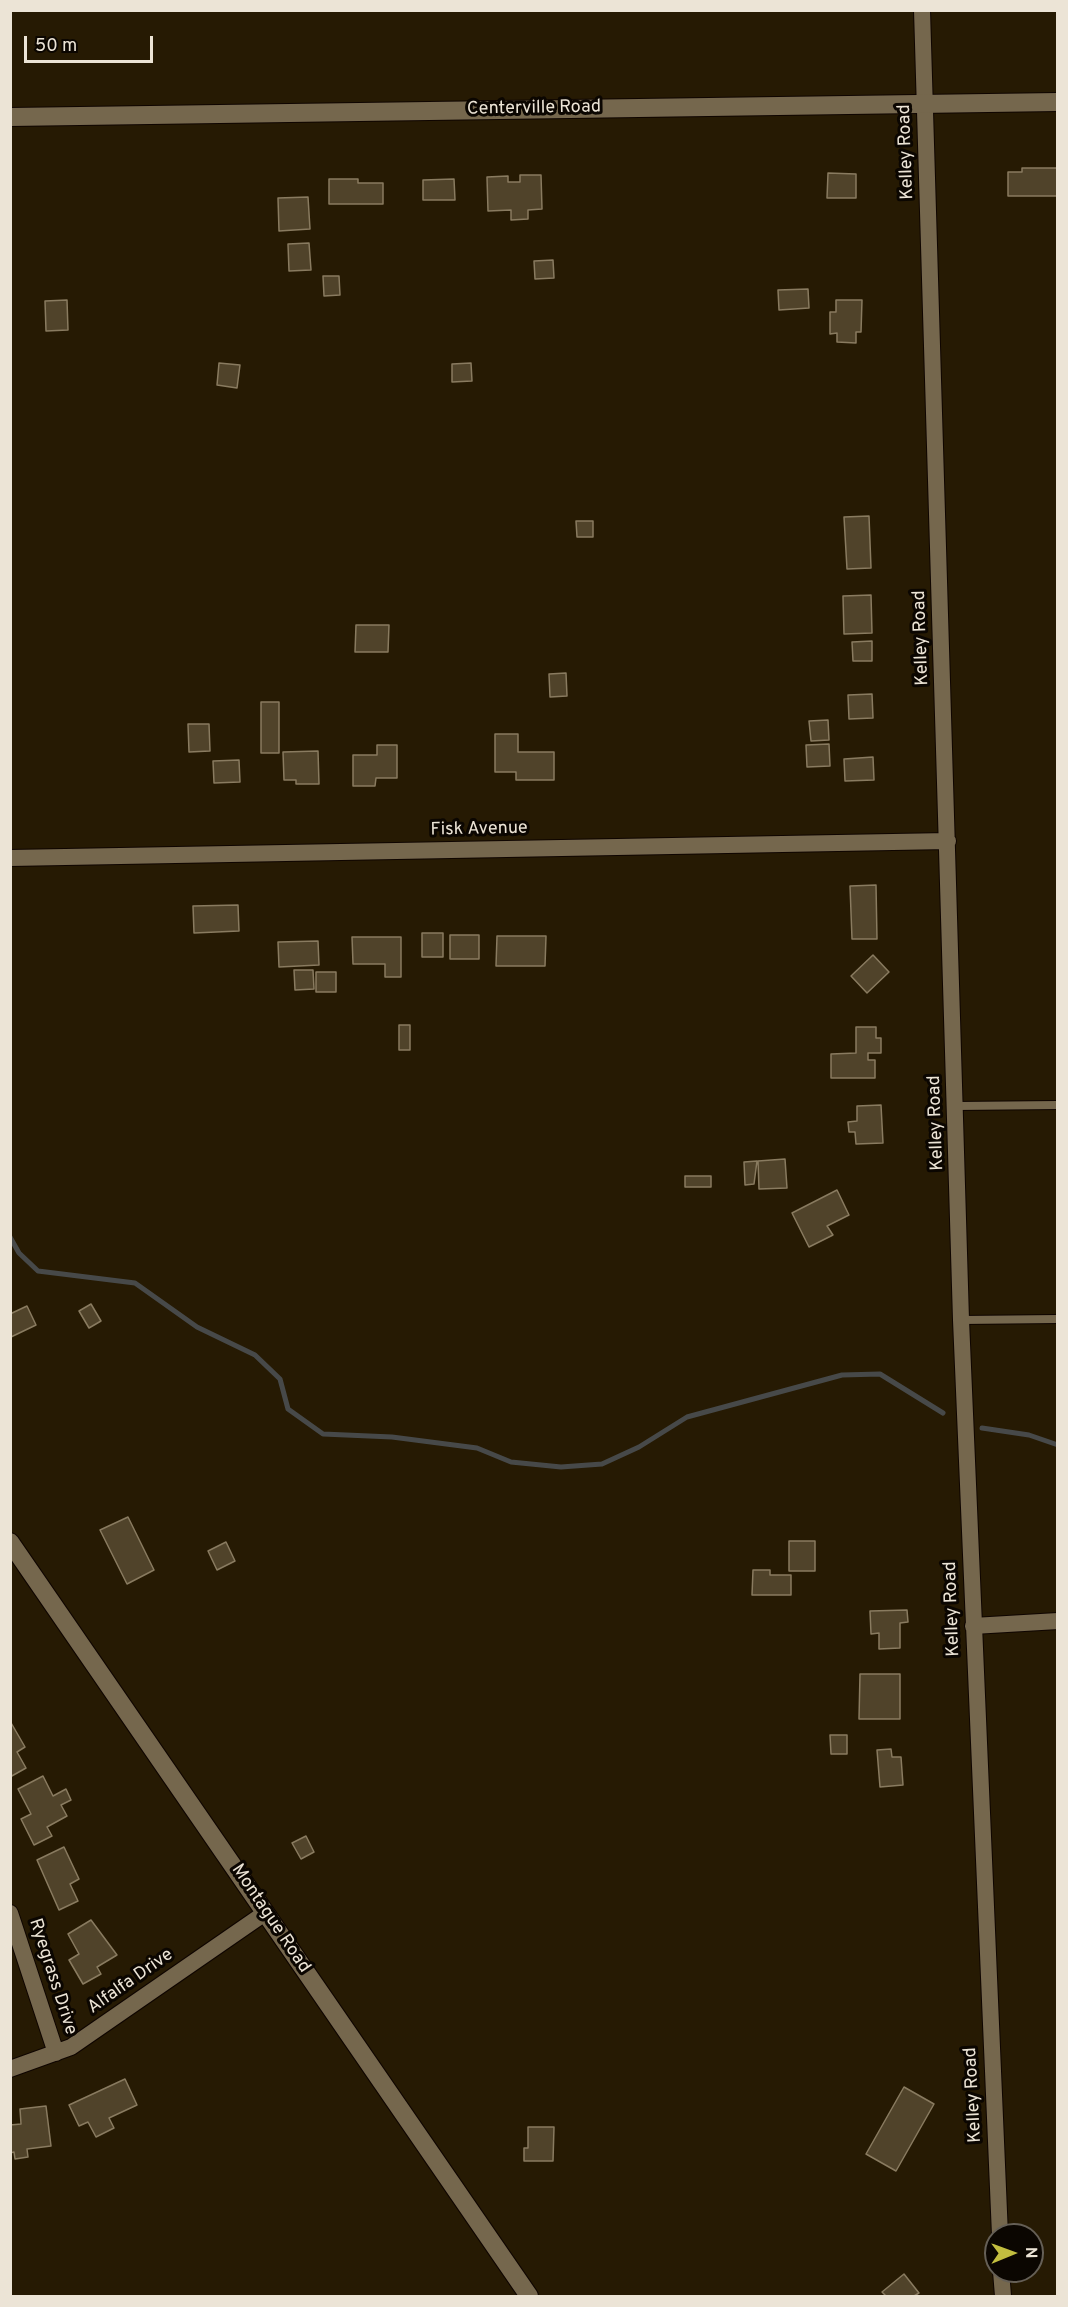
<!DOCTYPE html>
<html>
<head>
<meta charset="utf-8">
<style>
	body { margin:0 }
	#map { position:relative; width:1068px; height:2307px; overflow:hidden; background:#261a03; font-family:Overpass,sans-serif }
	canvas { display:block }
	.frame { position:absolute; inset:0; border:12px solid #ece4d6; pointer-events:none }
	.north { position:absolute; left:984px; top:2223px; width:60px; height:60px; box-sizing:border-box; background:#0b0601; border:2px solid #655f56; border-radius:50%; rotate:89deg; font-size:16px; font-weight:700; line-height:24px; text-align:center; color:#ece4d6 }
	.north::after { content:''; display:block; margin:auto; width:21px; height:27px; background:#c2bd3f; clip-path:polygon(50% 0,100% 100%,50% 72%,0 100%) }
	.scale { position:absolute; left:24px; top:36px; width:129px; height:27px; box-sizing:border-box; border:3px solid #ece4d6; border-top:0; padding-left:8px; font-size:18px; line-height:21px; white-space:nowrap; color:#ece4d6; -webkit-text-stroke:4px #0b0601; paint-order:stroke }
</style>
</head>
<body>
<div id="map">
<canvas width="1068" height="2307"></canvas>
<div class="frame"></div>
<div class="north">N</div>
<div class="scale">50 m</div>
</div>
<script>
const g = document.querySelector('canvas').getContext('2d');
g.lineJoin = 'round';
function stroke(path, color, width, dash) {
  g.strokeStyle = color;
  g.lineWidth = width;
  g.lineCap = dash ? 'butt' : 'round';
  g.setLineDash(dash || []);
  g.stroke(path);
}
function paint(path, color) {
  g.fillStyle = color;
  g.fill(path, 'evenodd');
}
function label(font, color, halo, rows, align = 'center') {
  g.font = font + ' Overpass,sans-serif';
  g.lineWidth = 6;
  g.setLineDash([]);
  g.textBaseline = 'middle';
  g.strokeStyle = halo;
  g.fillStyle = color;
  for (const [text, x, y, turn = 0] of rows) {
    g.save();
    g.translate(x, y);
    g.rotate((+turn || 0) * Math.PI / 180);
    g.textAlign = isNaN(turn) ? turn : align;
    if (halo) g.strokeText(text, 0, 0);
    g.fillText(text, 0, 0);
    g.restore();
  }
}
stroke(new Path2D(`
	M10 1237 19 1253 38 1271 135 1283 197 1327 255 1355 280 1379 288 1409 323 1434 392 1437 477 1448 511 1462 561 1467 602 1464 639 1447 687 1417 842 1375 880 1374 943 1413
	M982 1428 1029 1435 1058 1445`), '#474949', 5);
const building = new Path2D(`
	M1022 168H1058V196H1008V172H1022Z
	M828 173 856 174V198H827Z
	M520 175H541L542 209 528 210V219L511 220V210L488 211 487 177 508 176V182H520Z
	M329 179H358V183H383V204H329Z
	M454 179 455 200H423V180Z
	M308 197 310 229 279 231 278 198Z
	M309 243 311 270 289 271 288 244Z
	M553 260 554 278 535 279 534 261Z
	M323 276H339L340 295 324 296Z
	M808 289 809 308 779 310 778 290Z
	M67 300 68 330 46 331 45 301Z
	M836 300H862L861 332H856V343L837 342V333L830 334V312H836Z
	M219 363 240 365 237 388 217 385Z
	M471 363 472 381 452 382V364Z
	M869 516 871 568 847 569 844 517Z
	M576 521H593V537H577Z
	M871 595 872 633 844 634 843 596Z
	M356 625H389L388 652H355Z
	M872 641V661H853L852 642Z
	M566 673 567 696 550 697 549 674Z
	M872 694 873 718 849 719 848 695Z
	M261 702H279V753H261Z
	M828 720 829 740 811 741 809 721Z
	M188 724H209L210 751 189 752Z
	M495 734H518V752H554V780H516V772H495Z
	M829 744 830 766 807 767 806 745Z
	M377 745H397V778H376L375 786H353V755H377Z
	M318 751 319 784H296V780H284L283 752Z
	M873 757 874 780 845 781 844 759Z
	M239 760 240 782 214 783 213 761Z
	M876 885 877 939H852L850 886Z
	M238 905 239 931 194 933 193 906Z
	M422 933H443V957H422Z
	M450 935H479V959H450Z
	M497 936H546L545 966H496Z
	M352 937H401V977H385V964H353Z
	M318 941 319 965 279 967 278 942Z
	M873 955 889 972 867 993 851 976Z
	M294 970H313L314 989 295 990Z
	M316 972H336V992H316Z
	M399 1025H410V1050H399Z
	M856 1027H876V1038H881V1053H868V1060H875V1078H831V1054L856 1053Z
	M881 1105 883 1143 856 1144 855 1132H849L848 1122 857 1121V1106Z
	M785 1159 787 1188 759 1189 758 1161Z
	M757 1161 754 1184 745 1185 744 1162Z
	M685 1176H711V1187H685Z
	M837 1190 849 1215 827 1226 833 1235 809 1247 792 1213Z
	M91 1304 101 1321 89 1328 79 1311Z
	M27 1306 36 1325 11 1337 10 1314Z
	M128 1517 154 1570 127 1584 100 1530Z
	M789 1541H815V1571H789Z
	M226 1542 235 1561 217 1570 208 1551Z
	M753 1570H770V1575H791V1595H752Z
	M907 1610 908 1622 900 1623V1648L879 1649V1633L871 1634 870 1611Z
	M860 1674H900V1719H859Z
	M10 1721 25 1747 17 1752 26 1768 10 1777Z
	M830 1735H847V1754H831Z
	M891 1749 892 1757H901L903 1785 880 1787 877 1750Z
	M43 1776 53 1796 66 1789 71 1800 61 1805 67 1816 47 1827 52 1836 34 1845 21 1819 31 1814 18 1789Z
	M306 1836 314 1852 301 1859 292 1843Z
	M64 1847 79 1879 70 1884 78 1901 59 1910 37 1860Z
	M91 1920 117 1955 97 1967 101 1974 83 1984 69 1960 79 1954 68 1934Z
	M125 2079 137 2105 109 2118 114 2128 96 2137 88 2122 79 2126 69 2105Z
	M904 2087 934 2104 896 2171 866 2154Z
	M46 2106 51 2146 27 2149 28 2157 15 2159 14 2152 10 2153V2125L21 2124 20 2109Z
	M528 2127H554L553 2161H524V2148H528Z
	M904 2274 919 2293 914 2296H886L882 2292Z`);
paint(building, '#50432a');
stroke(building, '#897b60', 1.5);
const service = new Path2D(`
	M956 1106 1058 1105
	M961 1320 1058 1319`);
const minor = new Path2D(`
	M922 10 961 1320 1000 2235
	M10 858 948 841
	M973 1626 1058 1621
	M10 1913 56 2053
	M10 2069 71 2047 265 1913
	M1001 2271 1003 2296`);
const tertiary = new Path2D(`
	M10 117 1058 102`);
const secondary = new Path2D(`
	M10 1542 529 2296`);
stroke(service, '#0f0500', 10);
stroke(minor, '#0f0500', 18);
stroke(tertiary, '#0f0500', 20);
stroke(secondary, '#0f0500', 20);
stroke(service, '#75674d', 8);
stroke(minor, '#75674d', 16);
stroke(tertiary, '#75674d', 18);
stroke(secondary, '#75674d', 18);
label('18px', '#ece4d6', '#0b0601', [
	["Centerville Road",534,109,-1],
	["Kelley Road",907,152,-92],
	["Kelley Road",922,638,-92],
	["Fisk Avenue",479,830,-1],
	["Kelley Road",937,1123,-92],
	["Kelley Road",953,1609,-92],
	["Montague Road",270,1919,56],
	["Ryegrass Drive",52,1977,72],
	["Alfalfa Drive",131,1982,-35],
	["Kelley Road",974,2095,-93]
]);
</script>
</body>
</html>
